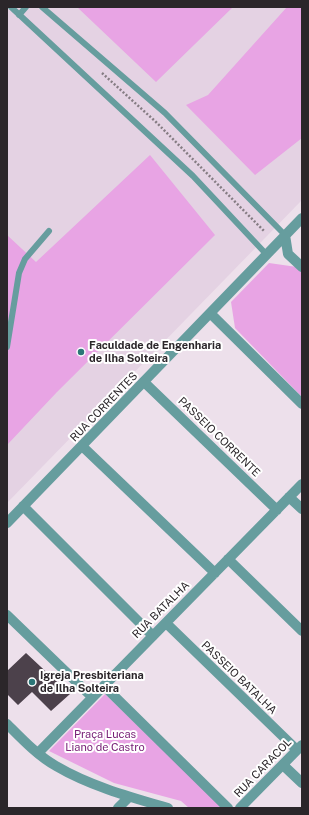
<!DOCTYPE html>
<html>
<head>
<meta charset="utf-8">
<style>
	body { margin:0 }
	#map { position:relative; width:309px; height:815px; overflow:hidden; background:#ede0eb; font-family:"Public Sans",sans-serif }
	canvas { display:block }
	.frame { position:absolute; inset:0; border:8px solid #2b262a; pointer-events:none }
</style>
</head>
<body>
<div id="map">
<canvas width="309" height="815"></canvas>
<div class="frame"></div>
</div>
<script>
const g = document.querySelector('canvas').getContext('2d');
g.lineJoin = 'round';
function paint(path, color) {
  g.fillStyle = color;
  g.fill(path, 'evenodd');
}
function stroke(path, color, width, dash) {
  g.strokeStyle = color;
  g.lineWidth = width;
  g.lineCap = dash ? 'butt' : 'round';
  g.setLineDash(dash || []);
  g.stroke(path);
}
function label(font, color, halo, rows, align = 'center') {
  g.font = font + ' "Public Sans",sans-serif';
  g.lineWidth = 4;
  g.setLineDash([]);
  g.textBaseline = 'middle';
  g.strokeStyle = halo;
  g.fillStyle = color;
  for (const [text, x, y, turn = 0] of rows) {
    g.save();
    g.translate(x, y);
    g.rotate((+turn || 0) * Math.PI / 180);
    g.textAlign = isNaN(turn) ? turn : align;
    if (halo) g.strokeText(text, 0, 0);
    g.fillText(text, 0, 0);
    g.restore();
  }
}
paint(new Path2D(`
	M7 7H302V200L7 503Z`), '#e4d2e3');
paint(new Path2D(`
	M77 7H233L156 82Z
	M287 7H302V138L255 175 186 105 208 95Z
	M150 155 215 235 57 392 7 445V235L36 262Z
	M269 263 297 267 302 271V397L235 328 231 302Z
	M105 694 223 808H189L181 801 114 783 49 751Z`), '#e8a4e4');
paint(new Path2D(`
	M26 653 70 694 51 711 32 692 18 705 7 694V671Z`), '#4c414b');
stroke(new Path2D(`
	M102 73 156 122 265 232`), '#857c83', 2.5, [2, 2]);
stroke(new Path2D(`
	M11 7 193 176 267 255
	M42 7 165 113 285 235
	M19 15 26 7
	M7 347 19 273 25 259 49 231`), '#669d9e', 6);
stroke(new Path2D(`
	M285 235 288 254 302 267
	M211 314 302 404
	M144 382 277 510
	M82 446 215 573
	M289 497 302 509
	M23 506 153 636
	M7 523 302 218
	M228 559 302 631
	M7 615 92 697
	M166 623 297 750
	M104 686 228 808
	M38 753 302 484
	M283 765 302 783
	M118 808 129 797
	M240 808 302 745`), '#669d9e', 10);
stroke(new Path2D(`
	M7 724C22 739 38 756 56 766 90 786 130 797 168 808`), '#669d9e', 10);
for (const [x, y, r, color] of [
	[81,352,4,"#2b7677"],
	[32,682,4,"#2b7677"]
]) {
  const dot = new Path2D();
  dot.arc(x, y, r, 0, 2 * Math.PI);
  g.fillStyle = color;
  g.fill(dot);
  stroke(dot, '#fff', 1.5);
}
label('bold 11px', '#2b262a', '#fff', [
	["Faculdade de Engenharia",89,346],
	["de Ilha Solteira",89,359],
	["Igreja Presbiteriana",40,676],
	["de Ilha Solteira",40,689]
], 'left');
label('11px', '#2b262a', '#fff', [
	["RUA CORRENTES",104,407,-46],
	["PASSEIO CORRENTE",219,437,44],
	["RUA BATALHA",161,610,-45],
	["PASSEIO BATALHA",239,678,44],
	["RUA CARACOL",263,768,-46]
]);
label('11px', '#782177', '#fff', [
	["Praça Lucas",105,735],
	["Liano de Castro",105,748]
]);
</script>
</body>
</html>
